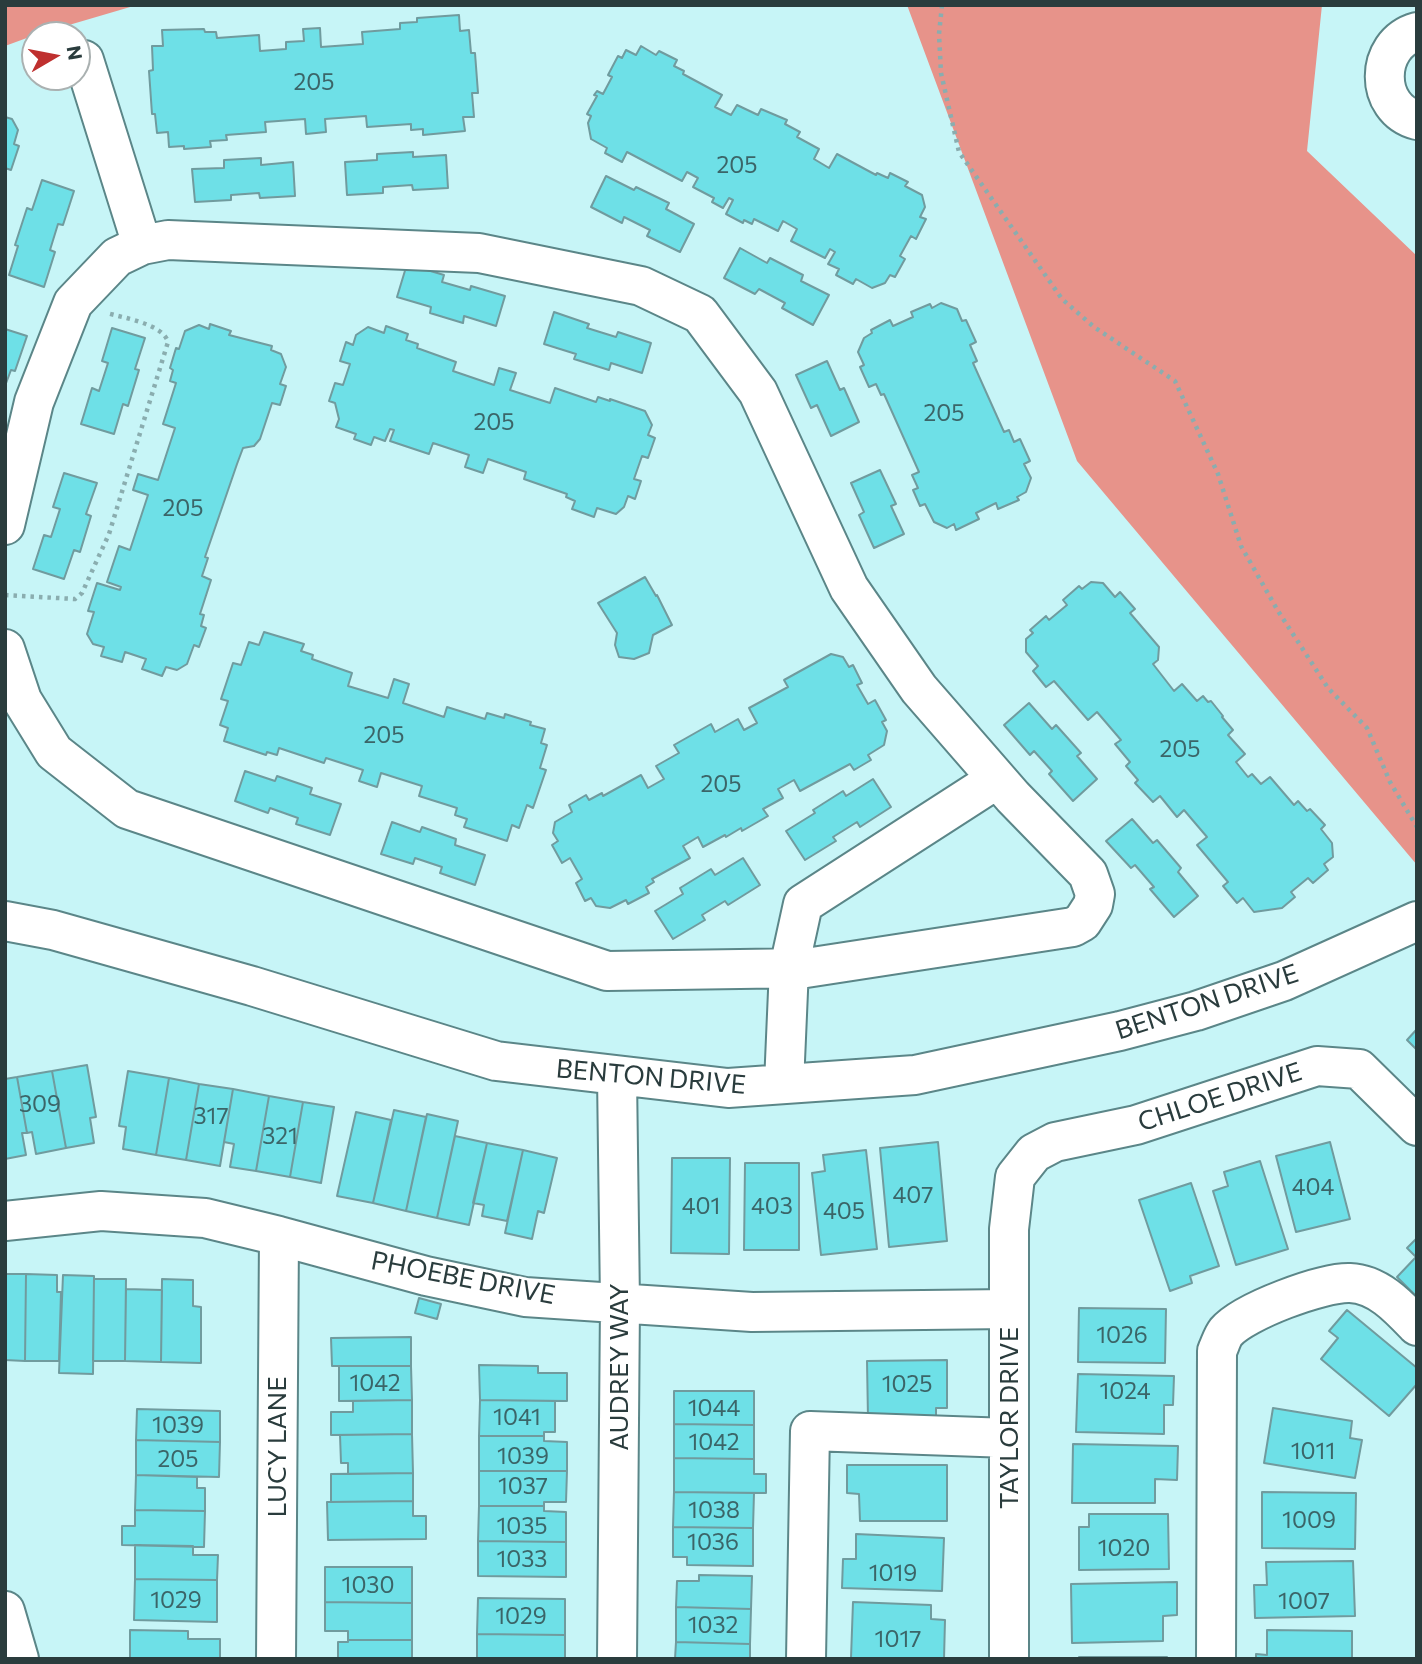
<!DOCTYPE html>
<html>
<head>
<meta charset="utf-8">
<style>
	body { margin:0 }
	#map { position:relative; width:1422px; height:1664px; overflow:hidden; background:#c7f5f7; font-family:Commissioner,sans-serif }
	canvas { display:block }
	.frame { position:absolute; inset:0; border:7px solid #2a3c3d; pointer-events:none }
	.north { position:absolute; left:21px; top:21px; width:70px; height:70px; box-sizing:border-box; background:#fff; border:2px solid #aab1b1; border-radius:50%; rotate:80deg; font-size:19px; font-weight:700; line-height:28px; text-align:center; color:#2a3c3d }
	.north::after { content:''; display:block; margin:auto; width:24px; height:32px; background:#bf302f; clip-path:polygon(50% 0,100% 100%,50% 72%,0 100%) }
</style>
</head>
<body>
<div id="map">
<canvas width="1422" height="1664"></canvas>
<div class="frame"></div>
<div class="north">N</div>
</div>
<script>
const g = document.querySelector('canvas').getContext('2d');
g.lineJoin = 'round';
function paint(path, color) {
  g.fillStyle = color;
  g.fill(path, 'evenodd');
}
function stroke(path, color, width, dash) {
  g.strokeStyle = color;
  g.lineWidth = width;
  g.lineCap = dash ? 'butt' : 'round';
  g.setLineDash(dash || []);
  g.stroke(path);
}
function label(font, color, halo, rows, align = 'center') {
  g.font = font + ' Commissioner,sans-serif';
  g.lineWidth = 5;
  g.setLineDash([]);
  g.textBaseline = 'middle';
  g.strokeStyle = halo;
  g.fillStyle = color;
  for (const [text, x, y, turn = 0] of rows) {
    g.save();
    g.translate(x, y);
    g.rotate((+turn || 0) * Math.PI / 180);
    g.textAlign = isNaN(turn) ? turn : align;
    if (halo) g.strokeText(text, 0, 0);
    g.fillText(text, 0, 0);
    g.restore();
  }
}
paint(new Path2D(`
	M5 5H137L35 35 5 46Z
	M907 5H1322L1307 151 1417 256V865L1077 461Z`), '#e7938a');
const building = new Path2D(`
	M459 15 460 31 469 30 471 53H475L478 93H472L474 117H463L465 131 423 135V129L411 130V124L367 127 366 116 325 119 326 132 306 134 305 119 265 122 266 132 226 135 227 140 210 141 211 147 184 149V146L169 147 168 132 157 133 155 114H152L149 71 153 70 152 46H163L162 30 204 29 205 32H216L217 38 259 35 260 51 286 49V42L304 41 303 29 320 28 321 47 363 44 362 32 400 29V23L417 22V18Z
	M641 46 656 55 659 51 677 60 674 66 684 71 683 74 722 95 715 107 731 115 737 105 758 115 761 109 787 120 785 124 800 132 797 137 819 149 814 159 829 168 837 154 876 175 877 173 888 178 890 173 908 182 905 186 922 195 925 207 920 217 926 219 916 239 911 236 900 256 905 259 895 277 890 275 885 283 872 288 856 279 853 284 836 275 839 269 828 264 835 252 830 249 825 258 791 241 797 229 783 221 778 231 754 219 752 224 744 220 743 223 726 214 733 200 729 198 723 208 712 202 714 198 693 187 698 178 687 172 682 181 627 152 622 162 605 153 607 148 591 139 588 123 591 116 587 114 597 96 594 95 597 91 603 94 612 77 608 75 618 56 622 58 626 50 636 55Z
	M5 117 12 119 18 130 14 144 19 146 11 170 5 168Z
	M413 152V157L446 155 448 188 413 190 412 185 383 187V193L347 195 345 162 377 160V154Z
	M261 158V165L293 162 295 196 260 198 259 193 231 195V200L195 202 192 169 224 168V160Z
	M606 176 634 190 636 187 669 203 666 209 694 224 680 252 647 236 650 230 624 217 622 223 591 207Z
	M42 180 74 191 63 225 58 224 50 250 55 252 44 287 9 275 18 246 15 245 27 208 32 210Z
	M740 248 767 263 770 258 803 275 801 281 829 295 813 325 782 308 785 303 759 289 755 294 724 278Z
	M407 264 444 275 442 282 470 290 471 286 505 296 496 326 464 316 463 323 430 313 431 307 397 297Z
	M941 303 957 309 962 321 966 320 976 342 970 345 977 361 973 363 1004 432 1009 430 1014 442 1020 439 1030 461 1024 464 1031 478 1026 492 1017 497 1019 500 998 509 996 503 976 513 979 519 956 530 954 524 947 528 934 522 925 504 920 506 913 490 918 488 912 475 919 472 884 394 881 395 876 384 869 387 860 367 864 365 858 352 864 338 872 333 871 330 890 320 893 326 913 317 911 312 930 304 932 308Z
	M554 312 589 324 587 328 616 337 618 332 651 343 642 373 611 363 609 370 574 359 576 354 544 344Z
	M210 324 231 331 229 335 272 346 271 350 281 354 286 367 280 384 286 386 280 405 272 403 260 439 254 446 243 448 237 464 205 557 208 558 202 576 211 580 200 614 204 615 201 626 206 628 199 647 194 645 187 664 177 670 166 667 162 676 142 669 146 659 125 652 122 662 101 656 104 647 93 644 87 634 94 612 88 611 97 583 120 590 121 587 107 582 119 546 130 550 148 495 133 490 138 474 158 480 175 428 163 424 176 383 170 381 173 370 170 368 176 348 179 349 185 331 199 325 209 329Z
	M386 326 408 334 406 340 418 344 417 348 456 362 453 371 494 385 499 368 516 373 510 390 550 403 555 388 596 402 598 397 610 401V399L645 411 652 425 648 435 655 438 648 458 642 456 634 479 641 481 635 499 628 496 624 507 616 514 597 508 594 517 572 509 575 501 566 497 567 494 524 479 526 472 488 459 483 473 465 467 469 455 433 443 429 454 390 441 394 430 390 429 385 441 374 437 371 445 354 439 356 434 336 427 339 419 335 403 329 401 335 383 343 385 350 364 340 361 346 342 353 345 356 335 368 327 384 333Z
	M112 328 145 338 135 369 139 370 128 406 123 404 114 434 81 424 92 388 99 391 108 363 102 361Z
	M5 329 27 336 15 371 11 370 5 386Z
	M827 361 840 390 844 388 859 422 831 436 817 405 811 408 796 375Z
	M880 470 896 504 891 506 904 534 874 548 859 515 864 512 851 483Z
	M64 473 97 483 86 514 91 516 80 552 74 550 64 579 33 569 44 535 51 537 60 509 53 507Z
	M645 577 656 596 657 595 672 625 653 635 649 653 634 659 619 657 615 645 617 633 598 603Z
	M1091 582 1103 583 1115 597 1120 592 1135 609 1130 613 1159 647 1158 660 1153 664 1174 691 1182 684 1197 701 1203 696 1208 702 1211 701 1223 716 1222 717 1233 730 1228 735 1245 754 1236 762 1248 777 1252 774 1261 784 1270 777 1294 805 1298 801 1307 811 1310 809 1325 825 1321 829 1332 843 1333 857 1324 864 1328 870 1313 883 1308 878 1291 892 1295 897 1282 908 1254 912 1243 898 1237 903 1223 886 1228 882 1197 845 1207 837 1184 810 1177 817 1160 796 1153 802 1135 783 1138 780 1126 766 1130 762 1115 744 1121 740 1097 712 1088 720 1054 681 1046 687 1033 671 1038 666 1026 652V639L1033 633 1030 630 1046 616 1049 620 1067 605 1063 600 1079 586 1082 589Z
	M264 632 304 644 301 651 313 655 312 659 352 673 348 686 388 698 394 679 409 684 403 703 444 717 447 707 485 719 487 713 504 718 505 714 531 722 530 725 545 729 541 743 547 745 540 768 546 770 533 808 527 805 519 828 512 825 507 841 464 827 467 819 455 815 457 808 419 796 422 786 381 773 377 787 359 781 363 770 326 758 324 763 279 748 277 755 267 752 266 755 224 741 228 728 220 725 228 701 221 699 233 663 241 665 249 642 259 645Z
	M831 654 843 657 849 667 853 665 862 683 857 685 868 704 875 700 886 720 882 722 887 731 884 745 868 755 871 760 854 770 850 764 800 791 794 780 778 789 783 798 763 809 768 816 742 831 741 828 726 837 725 835 703 847 698 837 683 846 690 858 652 879 654 882 646 887 649 893 628 904 626 900 610 908 596 906 591 898 585 901 576 883 582 879 570 858 562 863 552 845 558 841 553 833 555 822 572 812 569 805 586 795 589 800 602 793 603 796 641 775 648 788 664 779 656 766 679 753 674 745 711 724 715 732 738 719 744 730 757 723 749 708 788 687 784 680Z
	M1029 703 1052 729 1056 725 1081 753 1077 756 1097 779 1073 801 1049 774 1052 771 1034 751 1030 755 1004 725Z
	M245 771 275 781 277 776 312 788 310 794 341 804 330 835 296 824 298 818 270 808 268 813 235 801Z
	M873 779 891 807 860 827 857 822 833 837 836 841 805 860 786 831 815 813 813 810 843 791 846 796Z
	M1132 819 1153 843 1157 840 1181 868 1178 872 1198 896 1174 917 1150 889 1154 887 1135 865 1131 868 1106 841Z
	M392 822 420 832 422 827 456 839 455 845 485 855 475 885 440 873 442 867 415 858 413 864 381 854Z
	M743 858 760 885 728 905 725 901 702 915 705 920 673 939 655 911 683 894 680 888 711 869 715 875Z
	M1417 1029V1050L1407 1040Z
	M87 1065 96 1117 90 1118 94 1143 66 1148 52 1071Z
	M52 1071 66 1148 36 1154 32 1132 27 1133 17 1077Z
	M128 1071 169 1078 156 1155 123 1149 126 1127 119 1126Z
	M17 1077 27 1133H22L26 1155 5 1159V1079Z
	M169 1078 199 1084 186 1160 156 1155Z
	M199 1084 233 1089 220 1166 186 1160Z
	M233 1089 269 1096 256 1171 230 1167 234 1144 224 1142Z
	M269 1096 303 1102 290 1177 256 1171Z
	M303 1102 334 1107 321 1183 290 1177Z
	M394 1110 426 1117 406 1211 373 1203Z
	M356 1112 391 1120 373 1203 337 1196Z
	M427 1114 458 1121 437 1218 406 1211Z
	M455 1136 487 1143 469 1225 437 1218Z
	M938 1142 947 1241 889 1247 880 1148Z
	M1330 1142 1350 1219 1296 1232 1276 1156Z
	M487 1143 523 1150 507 1221 482 1216 484 1205 473 1203Z
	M523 1150 557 1158 544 1213 538 1211 532 1239 505 1233Z
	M866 1150 877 1249 821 1255 812 1173 825 1171 823 1155Z
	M672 1158H730L729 1254 671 1253Z
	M1260 1161 1288 1249 1236 1265 1213 1191 1228 1186 1224 1172Z
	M745 1163H799V1250H744Z
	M1191 1183 1219 1266 1190 1276 1192 1283 1170 1291 1139 1200Z
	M1417 1238V1297L1397 1277 1416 1257 1407 1248Z
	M5 1274H26L25 1361 5 1360Z
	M26 1274 57 1275V1292H61L59 1361H25Z
	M63 1275 94 1276 93 1374 59 1373Z
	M94 1279H126L125 1361H93Z
	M162 1279 193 1280V1306L201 1307V1363L161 1362Z
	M126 1289 162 1290 161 1362 125 1361Z
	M419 1298 441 1304 437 1319 415 1313Z
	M1079 1308 1166 1309 1165 1363 1078 1362Z
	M1347 1310 1417 1368V1384L1389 1416 1321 1359 1338 1338 1329 1331Z
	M411 1337V1366H332L331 1338Z
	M947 1360V1408H936V1419H868L867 1361Z
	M479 1365 538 1366V1373H567V1401L480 1400Z
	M339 1366H411L412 1400 339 1401Z
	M1078 1374 1174 1376 1173 1405H1164V1434L1076 1432Z
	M674 1391H754V1425L674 1424Z
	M412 1400V1434L331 1435V1412H353V1401Z
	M480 1400 555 1401V1432H544V1436H479Z
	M1273 1408 1352 1421 1350 1438 1362 1440 1355 1478 1264 1463Z
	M137 1409 220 1411V1442L136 1440Z
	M674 1424 754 1425V1459L674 1458Z
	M412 1434 413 1473 348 1474V1463H341L340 1435Z
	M479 1436H544V1441L567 1442V1471H479Z
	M136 1440 220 1442 219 1477 136 1475Z
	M1073 1444 1178 1446 1177 1480 1155 1479V1503H1072Z
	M674 1458 754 1459V1474H766V1493L674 1492Z
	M847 1465H947V1521H860L859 1494 847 1493Z
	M479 1471H567L566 1502H544V1506H479Z
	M413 1473V1501L331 1502V1474Z
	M136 1475 197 1477V1488H205V1511L135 1510Z
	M674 1492 754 1493 753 1528 673 1527Z
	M1262 1492 1356 1493 1355 1549 1262 1548Z
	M413 1501V1516H426V1539L328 1540 327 1502Z
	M479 1506H544V1511L566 1512V1542L478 1541Z
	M135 1510 205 1511 204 1547 122 1545V1526H135Z
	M1089 1514H1168L1169 1569 1079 1570V1527H1089Z
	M673 1527 753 1528V1566L687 1565V1557H673Z
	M856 1534 944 1538 942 1591 842 1588 843 1559H856Z
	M478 1541 566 1542V1577L478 1576Z
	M135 1545 193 1546V1555H218L217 1580 135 1579Z
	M1353 1561 1355 1616 1255 1618 1254 1585H1267L1266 1562Z
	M325 1567H412V1603L325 1602Z
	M699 1575 752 1576 751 1609 676 1607 677 1581H699Z
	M135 1579 217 1580V1622L134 1620Z
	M1177 1582V1615L1163 1616V1641L1072 1643 1071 1584Z
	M478 1598 565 1599V1635L477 1634Z
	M325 1602 412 1603V1640H348V1631H325Z
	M853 1602 931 1605V1619L945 1620 944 1659 851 1658Z
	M676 1607 751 1609 750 1644 676 1642Z
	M130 1630 188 1631V1639H220V1659H130Z
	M1267 1630 1352 1631V1659H1256V1654L1267 1655Z
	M477 1634 565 1635V1659H477Z
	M348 1640H412V1659H338V1642H348Z
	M676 1642 750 1644V1659H675Z
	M1079 1657H1167V1659H1079Z`);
paint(building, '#6ee0e7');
stroke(building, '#709b9e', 2);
const minor = new Path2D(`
	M1417 32C1374 44 1374 109 1417 120
	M84 60 142 245
	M5 525 34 402 73 303 117 257 142 245 168 240 479 253 641 286 700 314 758 392 849 588 919 689 1013 797 1088 874 1095 894 1093 905 1082 922 1073 927 806 968 607 971 127 809 54 752 22 700 5 649
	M5 921 53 930 252 986 496 1061 728 1088 915 1075 1120 1031 1196 1011 1284 981 1417 921
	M784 1084 789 968 803 904 997 779
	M5 1221 101 1211 205 1218 279 1236 426 1276 525 1297 752 1312 1009 1309
	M5 1611 19 1659
	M276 1659 279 1236
	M617 1659 620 1303 617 1076
	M806 1659 810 1431 1009 1438
	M1009 1659V1229L1015 1177 1034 1153 1055 1142 1136 1125 1317 1066 1359 1069 1417 1126
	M1216 1659 1217 1351C1220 1345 1222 1337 1226 1332 1244 1311 1323 1282 1350 1283 1378 1284 1399 1307 1417 1326`);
stroke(minor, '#5b8688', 42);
stroke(new Path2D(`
	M942 5 939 34 941 73 959 152 1062 299 1094 327 1175 381 1218 474 1241 546 1278 611 1328 688 1367 728 1390 782 1417 827
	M5 595 75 599 82 593 109 534 168 342C163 324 124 318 107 313`), '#8aadaf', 4.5, [3.5, 5]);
stroke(minor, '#fff', 38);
label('23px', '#3b6568', null, [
	["205",314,82],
	["205",737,165],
	["205",944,413],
	["205",494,422],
	["205",183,508],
	["205",384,735],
	["205",1180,749],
	["205",721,784],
	["309",40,1104],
	["317",211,1116],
	["321",280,1136],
	["404",1313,1187],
	["407",913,1195],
	["401",701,1206],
	["403",772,1206],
	["405",844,1211],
	["1026",1122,1335],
	["1042",375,1383],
	["1025",907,1384],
	["1024",1125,1391],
	["1044",714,1408],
	["1041",517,1417],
	["1039",178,1425],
	["1042",714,1442],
	["1011",1313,1451],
	["1039",523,1456],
	["205",178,1459],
	["1037",523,1486],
	["1038",714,1510],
	["1009",1309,1520],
	["1035",522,1526],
	["1036",713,1542],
	["1020",1124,1548],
	["1033",522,1559],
	["1019",893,1573],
	["1030",368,1585],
	["1029",176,1600],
	["1007",1304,1601],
	["1029",521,1616],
	["1032",713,1625],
	["1017",898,1639]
]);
label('26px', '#2a3c3d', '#fff', [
	["BENTON DRIVE",1207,1002,-18],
	["BENTON DRIVE",651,1077,5],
	["CHLOE DRIVE",1220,1097,-18],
	["PHOEBE DRIVE",463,1278,11],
	["AUDREY WAY",619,1367,-90],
	["TAYLOR DRIVE",1009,1418,-90],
	["LUCY LANE",277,1447,-90]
]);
</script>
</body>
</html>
